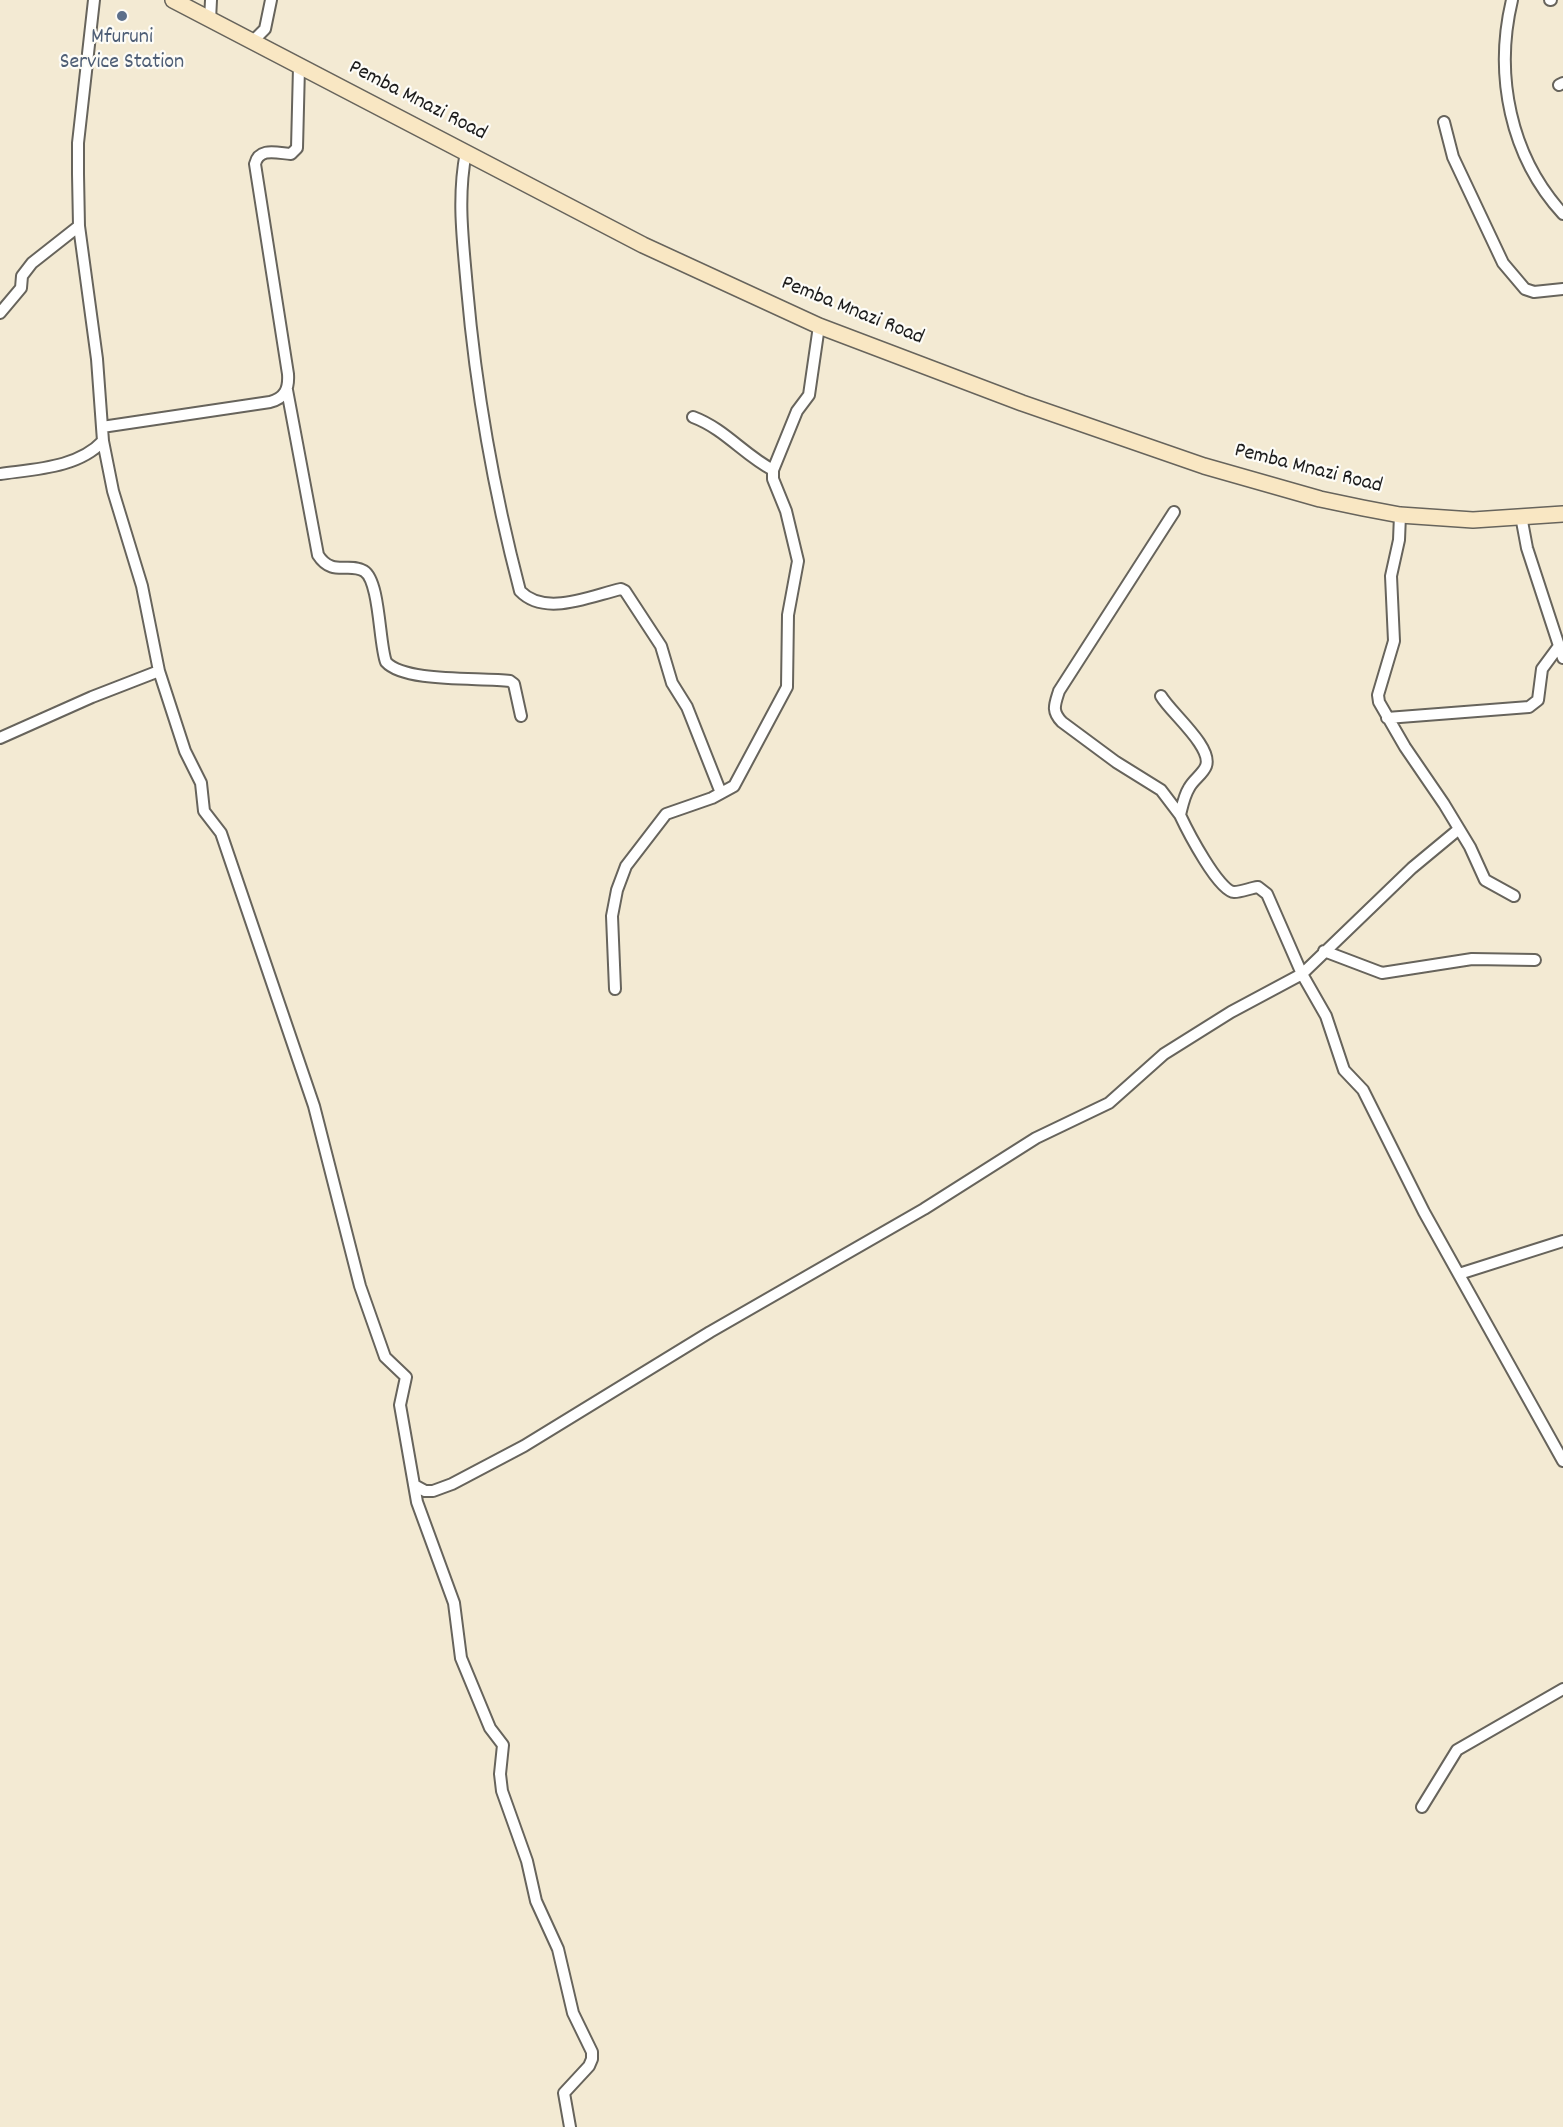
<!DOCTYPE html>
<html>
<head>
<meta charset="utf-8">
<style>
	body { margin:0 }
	canvas { display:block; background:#f3ead3 }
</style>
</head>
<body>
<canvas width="1563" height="2127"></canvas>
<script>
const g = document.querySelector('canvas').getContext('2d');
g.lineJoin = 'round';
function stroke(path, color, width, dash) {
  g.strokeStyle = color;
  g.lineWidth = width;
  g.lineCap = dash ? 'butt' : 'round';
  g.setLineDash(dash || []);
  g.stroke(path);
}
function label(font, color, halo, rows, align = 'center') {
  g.font = font + ' Dekko,sans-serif';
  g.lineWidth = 4.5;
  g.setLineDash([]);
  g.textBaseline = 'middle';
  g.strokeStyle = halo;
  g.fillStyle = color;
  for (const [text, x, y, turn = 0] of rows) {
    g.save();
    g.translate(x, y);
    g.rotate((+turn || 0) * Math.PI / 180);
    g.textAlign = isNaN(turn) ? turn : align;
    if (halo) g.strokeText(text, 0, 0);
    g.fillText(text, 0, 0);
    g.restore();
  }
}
const street = new Path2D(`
	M94 0 78 143V174L79 226 97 359 103 441 113 491 142 586 159 671 185 751 201 783 204 811 221 833 314 1106 360 1286 385 1357 406 1377 400 1405 417 1502 454 1603 461 1658 490 1728 503 1745 500 1774 502 1791 527 1861 536 1901 558 1949 573 2013 592 2052V2059L589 2066 564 2093 570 2127
	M1512 0C1494 75 1510 156 1563 214
	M1550 0H1551
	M210 20 211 0
	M252 42 265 29 271 0
	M1559 85 1563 83
	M1444 122 1453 157 1503 263 1525 289 1534 292 1563 289
	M466 152C457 198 463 241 467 288 476 391 494 492 520 591 545 617 590 596 621 589L625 591 661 646 672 683 687 707 721 793
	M0 313 21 288 22 276 32 263 79 226
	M287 390 318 555C332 577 349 562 364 571 380 581 379 644 386 662 405 683 481 677 510 681L514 684 521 716
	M693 417C725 429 744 455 773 470
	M102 427 270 402C285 398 289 389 288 374L255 164C259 147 277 153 291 154L297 148 299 67
	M0 474C35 469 78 468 103 441
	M1174 512 1059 691C1055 704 1051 711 1062 722L1116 762 1161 790 1180 815
	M1400 515 1399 540 1391 576 1394 641 1378 695 1379 702 1405 747 1444 804 1470 847 1485 880 1514 896
	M1521 516 1527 548 1563 658
	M1161 696C1170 712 1213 747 1206 766 1203 774 1193 780 1189 788 1184 796 1182 807 1180 815 1187 830 1219 892 1234 892 1242 892 1250 888 1258 887L1267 894 1302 974 1326 1016 1344 1070 1363 1090 1424 1212 1563 1461
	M1387 718 1529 707 1538 700 1542 669 1559 646
	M0 738 92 697 159 671
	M1324 951 1382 973 1472 959 1535 960
	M615 989 612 916 617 890 626 866 666 814 712 798 734 786 787 687 788 615 798 561 786 511 773 479V470L797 411 809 395 819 326
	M1459 1274 1563 1241
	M414 1485 425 1491H433L452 1484 524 1446 710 1332 924 1209 1036 1138 1109 1103 1164 1054 1231 1012 1302 974 1412 868 1459 829
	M1422 1807 1457 1750 1563 1689`);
const secondary = new Path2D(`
	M173 0 643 245 819 326 1022 403 1204 466 1320 499 1363 508 1400 515 1473 520 1563 514`);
stroke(street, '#67645c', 14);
stroke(secondary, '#67645c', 18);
stroke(street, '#fff', 10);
stroke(secondary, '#f9e7c3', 15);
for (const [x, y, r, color] of [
	[122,16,6,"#5c6f8a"]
]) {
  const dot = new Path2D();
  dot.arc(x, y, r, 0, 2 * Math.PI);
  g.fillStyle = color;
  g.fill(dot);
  stroke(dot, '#fdfcf7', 2);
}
label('22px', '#4e5e75', '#fdfcf7', [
	["Mfuruni",122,39],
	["Service Station",122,64]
]);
label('22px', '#1c1c1c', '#fdfcf7', [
	["Pemba Mnazi Road",417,102,27],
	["Pemba Mnazi Road",852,312,22],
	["Pemba Mnazi Road",1308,470,14]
]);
</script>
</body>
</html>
